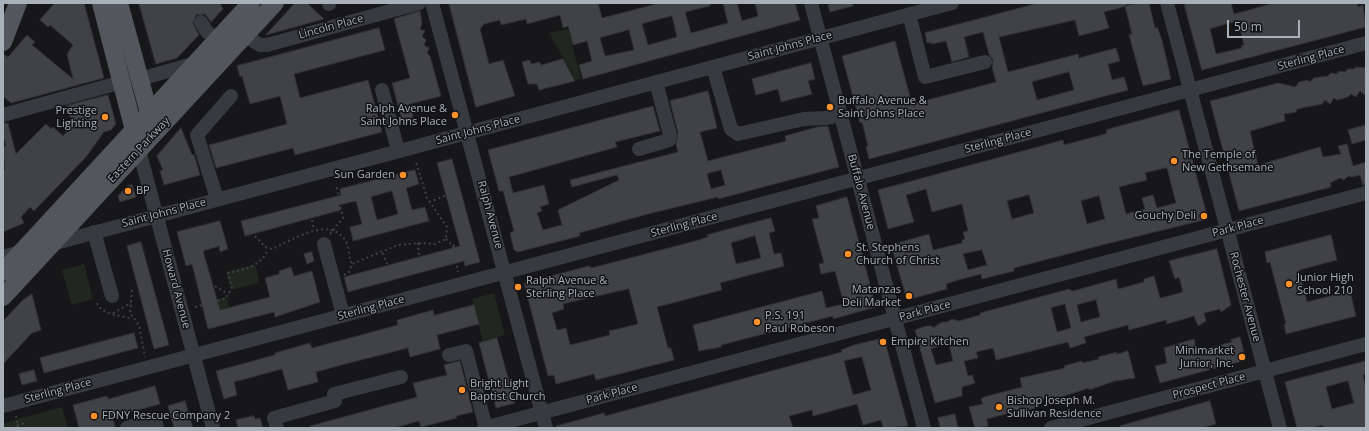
<!DOCTYPE html>
<html>
<head>
<meta charset="utf-8">
<style>
	body { margin:0 }
	#map { position:relative; width:1369px; height:431px; overflow:hidden; background:#171719; font-family:"Open Sans",sans-serif }
	canvas { display:block }
	.frame { position:absolute; inset:0; border:4px solid #a8b1ba; pointer-events:none }
	.scale { position:absolute; left:1227px; top:20px; width:73px; height:18px; box-sizing:border-box; border:2px solid #a8b1ba; border-top:0; padding-left:5px; font-size:12px; line-height:14px; white-space:nowrap; color:#a8b1ba; -webkit-text-stroke:3px #121214; paint-order:stroke }
</style>
</head>
<body>
<div id="map">
<canvas width="1369" height="431"></canvas>
<div class="frame"></div>
<div class="scale">50 m</div>
</div>
<script>
const g = document.querySelector('canvas').getContext('2d');
g.lineJoin = 'round';
function paint(path, color) {
  g.fillStyle = color;
  g.fill(path, 'evenodd');
}
function stroke(path, color, width, dash) {
  g.strokeStyle = color;
  g.lineWidth = width;
  g.lineCap = dash ? 'butt' : 'round';
  g.setLineDash(dash || []);
  g.stroke(path);
}
function label(font, color, halo, rows, align = 'center') {
  g.font = font + ' "Open Sans",sans-serif';
  g.lineWidth = 3;
  g.setLineDash([]);
  g.textBaseline = 'middle';
  g.strokeStyle = halo;
  g.fillStyle = color;
  for (const [text, x, y, turn = 0] of rows) {
    g.save();
    g.translate(x, y);
    g.rotate((+turn || 0) * Math.PI / 180);
    g.textAlign = isNaN(turn) ? turn : align;
    if (halo) g.strokeText(text, 0, 0);
    g.fillText(text, 0, 0);
    g.restore();
  }
}
paint(new Path2D(`
	M568 29 581 79 576 80 549 33Z
	M84 264 93 299 72 305 62 270Z
	M255 264 259 279 258 283 231 290 226 272Z
	M494 293 505 335 483 341 472 299Z
	M225 297 227 298 229 307 211 312 209 302Z
	M62 407 68 428H3V423Z`), '#1f271e');
const building = new Path2D(`
	M55 3H84L104 78 11 103 3 96V54L8 57 27 35 35 42 32 45 73 79 67 54 73 45 50 25 48 27 40 20Z
	M139 3H220L223 9 211 22 205 14 196 15 193 23 199 35 177 58 156 64Z
	M295 3H307L324 19 266 35Z
	M449 3H598L602 18 660 3H710V6L685 12 691 33 728 23 723 3H737L742 21 758 16 755 3H795L800 20 583 79 579 65 592 61 587 41 573 45 568 26 563 28 560 15 527 24 526 19 501 25 500 20 484 24 480 29 489 64 503 60 515 96 476 107ZM672 16 677 37 648 45 642 24ZM629 30 634 50 605 56 600 38Z
	M828 3H853V6L830 12Z
	M1039 3H1127V6L1104 12 1109 28 1079 36 1075 20 999 37 1008 72 1078 54 1079 58 1116 48 1120 61 1108 64 1112 80 1124 77 1128 90 869 159 866 147 868 146 862 122 860 123 842 56 895 41 912 104 996 82 992 67 993 60 989 54 983 32 964 37 969 57 952 62 946 41 931 44V42L927 43 925 33ZM1069 72 1074 90 1037 100 1032 82Z
	M1137 3H1149L1155 28 1157 27 1162 40 1171 79 1143 86 1129 35 1132 34 1125 6Z
	M1184 3H1231L1234 14 1274 3H1357L1358 7 1363 5 1366 27 1202 70ZM1238 21 1244 45 1241 46 1242 48 1216 54 1210 29Z
	M420 11 422 23 420 29 425 31 422 36 426 40 424 45 429 48 427 53 430 56 441 96 410 104 413 116 409 123 403 124 392 83 410 78 394 19Z
	M379 28 385 50 294 74 300 98 368 80 382 132 295 155 293 148 216 168 209 145 287 124 280 96 250 104 242 76 240 77 237 66Z
	M563 59 575 81 539 90 537 84H528L522 62 530 60 531 64 540 62 541 65Z
	M811 63 815 79 808 81 812 94 781 102 778 89 756 95 752 79Z
	M1357 67 1366 68V96L1360 91 1356 97 1351 94 1348 97 1337 100 1334 98 1330 104 1325 100 1322 104 1297 109 1296 112 1284 114 1285 121 1250 131 1258 165 1320 147 1323 157 1341 154 1338 146 1347 144 1353 166 1366 162V185H1363L1360 175 1352 177 1348 176 1344 180 1340 178 1330 183 1331 187 1239 211 1210 101 1278 83 1295 87 1299 82 1307 80 1310 82 1314 78 1328 76 1331 73 1336 74 1340 71 1345 72 1348 69H1353Z
	M708 91 717 128 700 132 708 161 786 141 785 136 817 127 828 126 839 167 718 199V197L648 214 579 233 580 236 518 252 514 250 510 233 514 231 503 191H499L488 150 653 106 660 131 615 142 617 147 509 177 513 193 544 185 549 204 540 207 542 211 537 213 543 230 562 225 558 210 619 180 617 175 572 187 570 180 678 152 676 144 678 133 670 101ZM721 170 725 185 711 189 707 174Z
	M108 95 116 124 111 130 104 132 86 157 34 211 30 207 21 217 24 223 3 232V171L5 170 3 147 6 146 3 136V123H8L16 154 46 124 51 129 53 127 63 136 73 125 66 106Z
	M1179 110 1208 219 1102 245 1014 268V271L982 279 981 274 958 280 946 284 947 289 907 300 891 245 929 234 933 250 962 243V240L965 239 963 232 968 231 962 204 932 212 926 189 906 195 914 222 888 229 878 190 1052 143 1063 140 1064 145 1098 136 1107 133 1106 130ZM1167 168 1176 203 1157 208 1153 195 1142 198 1145 209 1126 214 1119 187 1147 180 1145 173ZM1029 195 1034 213 1012 219 1007 201ZM1099 196 1105 219 1087 224 1081 201ZM982 250 987 265 968 270 963 254Z
	M1366 125V140L1352 144 1348 130Z
	M181 128 192 155 194 154 200 175 164 185 160 171 163 170 157 156Z
	M452 159 480 262 465 266 464 261 348 292 344 277 460 246 437 163Z
	M415 170 419 184 406 188 412 210 425 207 429 221 353 241 350 227 362 224 356 201 339 205 341 210 245 236 241 221 341 195 340 189ZM392 191 398 214 377 220 371 197Z
	M132 185 136 197 120 202 118 196 127 186Z
	M847 197 876 307 833 319V316L721 345V347L699 351 693 325 822 291 826 308 844 304 835 271 821 274 819 264 824 263 812 219 819 218 816 206Z
	M771 218 775 231 769 233 774 254 781 253 784 266 720 283 722 290 657 307 668 348H671L674 360 596 380 594 374 556 384 554 375 548 376 524 283 589 266 591 268 607 264 699 240 708 237 707 235ZM755 236 761 258 736 264 731 243ZM629 289 638 324 609 331 610 335 570 345 566 328 557 330 552 313 564 309 563 304Z
	M220 221 228 249 220 252 219 246 203 251 220 310 270 297 265 278 279 274V271L291 267 294 276 312 271 320 302 275 317 274 312 208 329 192 264 186 266 177 232Z
	M1331 235 1337 260 1299 270 1307 302 1350 291 1356 316 1286 334 1284 324H1286L1270 262 1267 263 1265 252Z
	M141 242 169 345 154 349 127 246Z
	M1217 249 1231 305 1221 312 1220 309 1204 313 1206 321 1198 326 1194 316 1167 324 1166 320 1129 330 1128 325 1084 337 1086 343 1070 348 1068 342 996 360 993 348 976 352 978 358 964 361 968 376 972 375 975 383 962 387V396L935 403 915 330 926 326H932L933 328 942 322H947L952 319 959 321 980 315V313L1069 289 1070 290 1073 291 1116 279 1118 289 1144 282V279L1154 276 1160 298 1169 296 1183 292 1179 277 1175 279 1169 261ZM1096 300 1100 317 1081 322 1077 305ZM1065 304 1071 328 1057 332 1051 308ZM949 344 953 361 936 365 931 349Z
	M312 252 314 261 307 264 304 254Z
	M32 294 41 330 32 333 3 364V321L23 300Z
	M474 305 479 324 437 335 440 349 410 357 408 348 345 364 316 372 318 382 288 390 282 369 234 382 237 395 224 399 216 371 275 355V353L310 343 312 348 398 325 397 320 433 310 434 315Z
	M134 333 138 348 44 373 40 358Z
	M1240 337 1246 360 1160 383 1155 366 1167 363 1164 348 1194 339 1197 351 1232 342 1231 340Z
	M497 338 515 403 496 408 479 343Z
	M884 338 908 426 883 428 881 420 863 425 857 404 813 416 812 410 789 416 793 428H557L556 426 604 413 605 416 812 360 842 352 841 350 854 345ZM862 357 871 390 853 395 844 361Z
	M1128 351 1135 378 1115 381 1089 390V388L1055 399 1054 396 1037 401 1039 407 1028 410V408L987 419 988 426 975 428 969 407 983 404 981 399 984 397 1022 387 1020 378 1065 368 1064 366 1082 361 1083 363 1099 359 1098 357 1117 352V354Z
	M460 361 473 412 456 416 457 418 421 427 419 421 394 428H310V426L417 397 413 383 447 375 444 365Z
	M1366 361V374L1363 375 1366 388V428H1323V425L1311 428H1297L1285 382ZM1348 381 1354 403 1332 409 1326 387Z
	M34 370 37 381 22 385 19 374Z
	M155 386 160 404 113 417 115 428H79L73 405 107 396 108 399Z
	M185 401 193 428H174L168 406Z
	M1210 401 1216 424 1201 428H1120V426Z
	M955 414 958 428H940L938 418Z
	M254 416 255 419 260 418 263 428H238L236 420Z`);
paint(building, '#414246');
stroke(building, '#313135', 1);
stroke(new Path2D(`
	M429 202 445 196
	M312 220 314 230
	M330 234 343 218 336 184
	M255 236 265 247 272 249C291 241 329 215 345 240 350 247 348 257 352 264
	M446 239 453 246 458 272
	M418 243 419 255
	M453 246 457 244
	M383 253 387 264
	M344 275 349 272 352 264 398 245 418 243 435 244 446 239 447 227 427 198 416 162
	M215 286 228 294
	M132 290 130 313 139 325 145 357
	M97 303C101 314 118 315 129 318L131 316
	M195 307 207 304 209 312 212 311 210 303 226 298 232 288 228 273C245 269 261 267 268 249
	M113 313 131 303
	M16 416 18 428
	M17 425 25 423`), '#3d4145', 2, [2, 3]);
stroke(new Path2D(`
	M329 3V4
	M432 3 546 428
	M811 3 924 428
	M1167 3 1280 428
	M909 14 925 77 985 62
	M201 22 207 32 218 39
	M245 36 260 45H267L419 3
	M713 67 731 129 738 134 804 119 827 118 841 115
	M140 79 196 63
	M382 90 398 151
	M3 115 122 82
	M639 149 669 140 670 135 656 82
	M139 150 213 428
	M217 199 197 135 231 96
	M94 232 112 296
	M52 244 952 3
	M324 244 343 315
	M3 257 24 251
	M449 355 466 351 486 428
	M3 406 1366 43
	M127 428 155 419 157 428
	M277 428 274 418 335 401 334 394 401 377
	M484 428 1366 193
	M1051 428 1366 344`), '#373a3e', 14);
stroke(new Path2D(`
	M101 3 136 138
	M119 3 149 113 146 122
	M3 42 18 3
	M3 272 251 3
	M3 297 275 3`), '#53575d', 18);
for (const [x, y, r, color] of [
	[830,107,4,"#fe9129"],
	[455,115,4,"#fe9129"],
	[105,117,4,"#fe9129"],
	[1174,161,4,"#fe9129"],
	[403,175,4,"#fe9129"],
	[128,191,4,"#fe9129"],
	[1204,216,4,"#fe9129"],
	[848,254,4,"#fe9129"],
	[1289,284,4,"#fe9129"],
	[518,287,4,"#fe9129"],
	[909,296,4,"#fe9129"],
	[757,322,4,"#fe9129"],
	[883,342,4,"#fe9129"],
	[1242,357,4,"#fe9129"],
	[462,390,4,"#fe9129"],
	[999,407,4,"#fe9129"],
	[94,416,4,"#fe9129"]
]) {
  const dot = new Path2D();
  dot.arc(x, y, r, 0, 2 * Math.PI);
  g.fillStyle = color;
  g.fill(dot);
  stroke(dot, '#121214', 1.5);
}
label('11px', '#a8b1ba', '#121214', [
	["Lincoln Place",331,27,-15],
	["Saint Johns Place",790,46,-15],
	["Sterling Place",1311,58,-15],
	["Saint Johns Place",478,130,-15],
	["Sterling Place",998,141,-15],
	["Eastern Parkway",139,150,-47],
	["Buffalo Avenue",861,192,75],
	["Saint Johns Place",164,213,-15],
	["Ralph Avenue",490,215,75],
	["Sterling Place",684,225,-15],
	["Park Place",1238,227,-15],
	["Howard Avenue",176,289,75],
	["Rochester Avenue",1245,297,75],
	["Sterling Place",371,308,-15],
	["Park Place",925,311,-15],
	["Prospect Place",1209,386,-15],
	["Sterling Place",58,391,-15],
	["Park Place",612,394,-15]
]);
label('11px', '#a8b1ba', '#121214', [
	["Buffalo Avenue &",838,101],
	["Saint Johns Place",838,114],
	["Ralph Avenue &",447,109,"right"],
	["Saint Johns Place",447,122,"right"],
	["Prestige",97,111,"right"],
	["Lighting",97,124,"right"],
	["The Temple of",1182,155],
	["New Gethsemane",1182,168],
	["Sun Garden",395,175,"right"],
	["BP",136,191],
	["Gouchy Deli",1196,216,"right"],
	["St. Stephens",856,248],
	["Church of Christ",856,261],
	["Junior High",1297,278],
	["School 210",1297,291],
	["Ralph Avenue &",526,281],
	["Sterling Place",526,294],
	["Matanzas",901,290,"right"],
	["Deli Market",901,303,"right"],
	["P.S. 191",765,316],
	["Paul Robeson",765,329],
	["Empire Kitchen",891,342],
	["Minimarket",1234,351,"right"],
	["Junior, Inc.",1234,364,"right"],
	["Bright Light",470,384],
	["Baptist Church",470,397],
	["Bishop Joseph M.",1007,401],
	["Sullivan Residence",1007,414],
	["FDNY Rescue Company 2",102,416]
], 'left');
</script>
</body>
</html>
